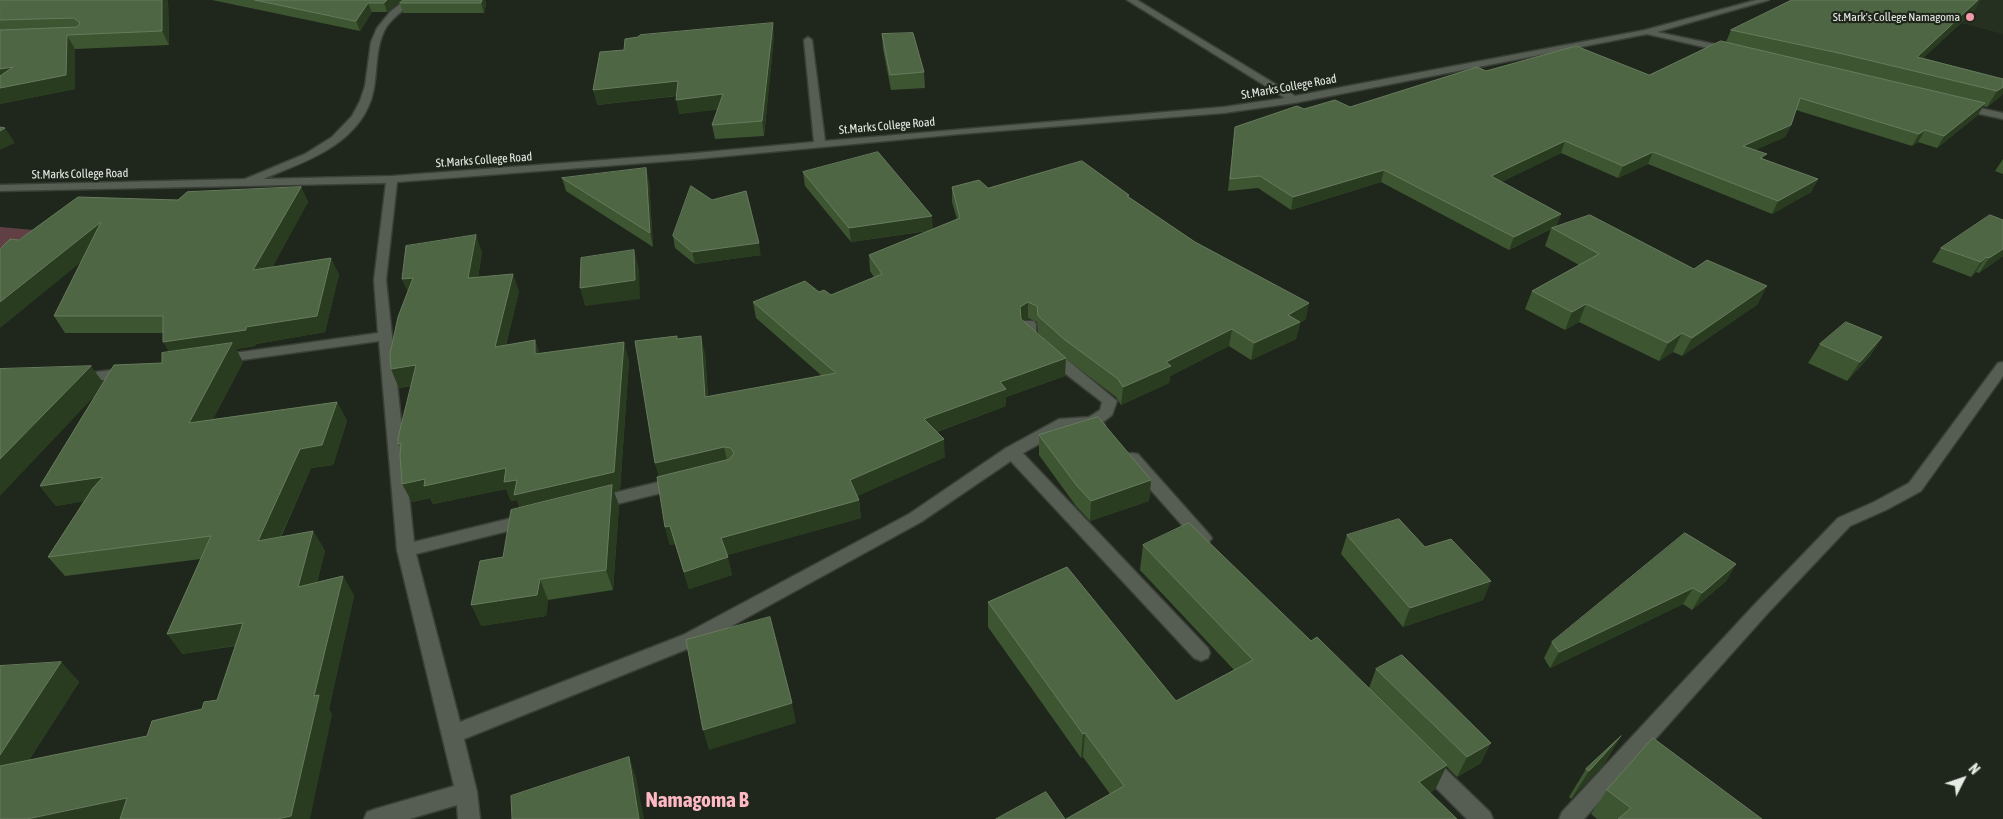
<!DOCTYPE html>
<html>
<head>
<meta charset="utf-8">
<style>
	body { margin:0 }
	#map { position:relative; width:2003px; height:819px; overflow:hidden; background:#1f261c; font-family:"Asap Condensed",sans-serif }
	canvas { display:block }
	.north { position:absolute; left:1938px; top:754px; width:50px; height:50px; -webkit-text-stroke:4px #1f261c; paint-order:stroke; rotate:49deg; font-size:14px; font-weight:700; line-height:20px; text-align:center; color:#e6ebe4 }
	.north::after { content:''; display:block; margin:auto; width:18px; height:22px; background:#e6ebe4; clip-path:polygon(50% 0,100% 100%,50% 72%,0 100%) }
</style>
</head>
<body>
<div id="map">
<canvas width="2003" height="819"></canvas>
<div class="north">N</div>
</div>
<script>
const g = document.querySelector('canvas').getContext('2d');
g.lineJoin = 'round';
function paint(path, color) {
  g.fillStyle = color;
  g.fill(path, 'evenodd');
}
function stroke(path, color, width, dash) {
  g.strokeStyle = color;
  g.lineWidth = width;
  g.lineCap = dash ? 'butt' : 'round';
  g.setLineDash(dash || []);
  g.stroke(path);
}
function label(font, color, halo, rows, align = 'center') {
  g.font = font + ' "Asap Condensed",sans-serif';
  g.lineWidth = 4.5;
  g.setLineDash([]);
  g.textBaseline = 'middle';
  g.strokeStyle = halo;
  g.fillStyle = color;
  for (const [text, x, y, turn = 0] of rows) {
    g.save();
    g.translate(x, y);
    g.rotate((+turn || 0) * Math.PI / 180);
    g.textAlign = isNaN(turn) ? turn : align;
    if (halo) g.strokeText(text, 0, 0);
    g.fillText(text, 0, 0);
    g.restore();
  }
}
paint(new Path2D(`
	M1872 0H2003V34Z`), '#253020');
paint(new Path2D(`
	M0 227 34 230 0 251Z`), '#604045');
const lane = new Path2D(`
	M1012 447 1018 448 1208 648 1210 653 1208 658 1201 661 1194 658 1006 456 1004 452 1006 448Z`);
const street = new Path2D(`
	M405 0H414C405 10 395 15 387 26 373 48 379 77 371 100 355 146 304 162 263 179L392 176 696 153 814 142 804 40 808 37 812 40 825 141 1224 107 1285 98 1127 0H1137L1295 96 1645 30 1756 0H1769L1657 32 1733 48V52L1730 53 1647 34 1294 103 1224 113 960 134 696 159 397 182 386 280 414 542 528 514 534 516 536 520 534 524 528 526 416 554 460 722 683 635 909 514 1006 448 1059 419 1089 417 1100 410 1102 402 1053 364 1024 338C1021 333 1021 326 1024 321H1034L1036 324V334L1117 401 1112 415 1103 422 1105 425 1102 429 1097 430 1089 427 1067 428 1018 456 921 522 697 645 464 739 477 792 480 819H458L457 805 409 819H364L367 812 375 809 454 786 397 550 379 341 220 363 215 362 213 359 215 356 220 355 378 333 374 280 386 183 0 191V185L245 179 305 154 332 137 352 116 360 101 365 86 371 42 377 28 390 12Z
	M1961 104 2003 113V119L1957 109 1956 107Z
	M2003 362V376L1921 491 1886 510 1850 526 1767 614 1584 819H1559L1562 812 1755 604 1838 518 1874 502 1909 483 1998 363Z
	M128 368 133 369 135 372 133 375 79 384 74 382 72 379 74 376 79 374Z
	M1132 453 1138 454 1209 534 1212 538 1209 542 1203 544 1197 542 1126 462 1124 458 1126 454Z
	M679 477 685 479 687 483 685 487 597 509 591 507 589 503 591 499 597 497Z
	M1426 755 1433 757 1490 812 1493 819H1467L1419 771 1416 764 1419 757Z`);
stroke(lane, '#3a3f38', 3);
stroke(street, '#3a3f38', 3);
paint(lane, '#565e53');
paint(street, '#565e53');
paint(new Path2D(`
	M0 0H168L169 45 75 49V89L0 104Z
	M212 0H485L486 4 484 13H403L400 3 402 0 387 12H372L360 31Z
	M1792 0H1980L1974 11 1923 58 2003 79V93L2001 96 1987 107 1983 106 1978 115 1937 148 1918 142 1912 146 1796 110 1791 125 1785 137 1755 150 1764 159 1818 179 1811 192 1772 214 1648 164 1618 178 1561 153 1501 182 1561 214 1556 226 1758 304 1682 356 1673 352 1659 361 1579 322 1565 330 1525 309 1532 291 1579 265 1545 246 1551 229 1509 250 1381 182 1291 210 1258 188 1228 191 1235 127 1304 109 1350 107 1486 71 1649 75 1726 42 1731 30Z
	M882 34 924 72 925 88 891 90 883 49Z
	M774 36 764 136 715 139 712 125 718 109 679 114 677 96 597 105Z
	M2003 159V174L1995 171Z
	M803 172 933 229 957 219 952 202V187L988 188 1129 195V197L1306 319 1300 323 1296 339 1251 360 1229 346 1170 376 1169 383 1121 405 1116 397 1064 357 1038 333 1037 322 1028 318 1023 322 1065 376 1006 397V406L937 432 945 457 857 496 859 500 861 518 727 555 732 575 689 589 675 544 670 545 665 527 659 476 655 463 678 339 705 353 708 397 822 376 756 318 753 302 819 292 831 295 874 277 870 271 869 255 928 231 851 242 805 186Z
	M562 178 649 181 653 247 566 191Z
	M301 187 308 202 272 267 339 274 325 332 256 344 255 346 236 349 243 362 213 419 337 402 347 421 333 465 311 468 281 537 313 531 325 551 317 582 343 576 354 596 329 709 332 715 0 819 61 662 79 682 29 760 147 736 202 709 217 700 235 646 182 654 201 559 65 576 48 557 84 501 56 506 40 486 103 383 162 363 169 352 163 333H65L54 316 81 262 178 200Z
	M673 236 761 255 695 264 675 248Z
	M1941 248 2003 256 1979 273 1976 272 1971 277 1932 262Z
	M482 252 478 277 519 291 506 345 535 340 539 353 629 360 620 490 614 492 619 505 613 590 548 600 546 616 481 626 520 508 517 500 511 501 506 489 433 504 430 498 412 502 400 447 398 444 411 386 399 388 391 369 408 291 402 279Z
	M1882 337 1870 356 1847 381 1808 363 1820 344Z
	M1039 435 1151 480 1149 501 1090 521 1076 506 1039 455Z
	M1347 535 1425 547 1491 581 1483 600 1403 627 1341 554Z
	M1143 545 1311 641 1369 688 1376 669 1481 763 1457 777 1446 766 1435 790 1110 794 1083 757 1081 758 988 627V602L1176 701 1234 670 1140 570Z
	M1736 564 1726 581 1692 610 1683 604 1550 668 1544 658 1552 642Z
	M1621 736 1604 764 1571 799 1569 797 1586 769Z
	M1607 790 1762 819H1597L1591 814Z`), '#3d5631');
paint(new Path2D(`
	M162 0H168L169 45 162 31Z
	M387 0H403L387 12 384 3Z
	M482 0H485L486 4 484 13 481 3Z
	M1978 0H1980L1974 11 1910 70 1917 57Z
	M368 3 372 12 360 31 356 21Z
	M773 23 774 36 764 136 762 121Z
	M67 35 75 49V89L0 104V88Z
	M13 67 0 84V69Z
	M678 81 681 95 597 105 593 90Z
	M2003 87V93L2001 96 1987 107 1997 91Z
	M723 94 726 109 679 114 676 100Z
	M1985 103 1978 115 1937 148 1944 136Z
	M1791 125 1785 137 1737 158 1743 146Z
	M5 128 15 143 0 150V131Z
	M1925 130 1918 142 1912 146 1919 134Z
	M1565 141 1561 153 1487 189 1491 176Z
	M1653 152 1648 164 1618 178 1623 166Z
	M646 168 649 181 653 247 650 233Z
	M1384 170 1381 182 1291 210 1293 197Z
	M1818 179 1811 192 1772 214 1778 201Z
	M301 187 308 202 262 287 253 270Z
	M1561 214 1556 226 1509 250 1514 237Z
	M932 216 933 230 851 242 849 228Z
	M101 222 111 238 0 328V302Z
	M476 235 482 252 475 295 468 278Z
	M759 243 761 255 695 264 692 252Z
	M2003 249V256L1979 273 1989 258Z
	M634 250 639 269 640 299 585 306 580 288Z
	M1986 257 1976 272 1971 277 1981 262Z
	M331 258 339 274 325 332 256 344 255 346 236 349 243 362 201 442 189 423 173 359 163 342 246 327Z
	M513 274 519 291 501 365 495 347Z
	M413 278 410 297 402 279Z
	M1767 286 1758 304 1682 356 1692 338Z
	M1028 302V318L1020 324V307Z
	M1309 303 1306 319 1300 323 1296 339 1251 360 1254 343 1288 315Z
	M1586 304 1579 322 1565 330 1572 312Z
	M1232 329 1229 346 1170 376 1169 383 1121 405 1123 387 1166 362Z
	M1682 333 1673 352 1659 361 1668 343Z
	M701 336 705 353 709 415 705 397Z
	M1882 337 1870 356 1847 381 1860 362Z
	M535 340 541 358 535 354Z
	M624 342 629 360 620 490 614 492 619 505 613 590 606 570 522 514 517 500 511 501 506 489 433 504 430 498 412 502 402 484 425 479 506 468Z
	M1066 358 1065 376 1006 397V406L925 436 924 419 1000 382Z
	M416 365 424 383 399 388 391 369Z
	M91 366 105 385 0 496V459Z
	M337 402 347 421 333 465 311 468 270 560 258 541 300 449Z
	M944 439 945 457 853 498 850 480Z
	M724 447 728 464 660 481 655 463Z
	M103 477 117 496 56 506 40 486Z
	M1151 480 1149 501 1090 521 1091 501Z
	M859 500 861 518 725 556 721 538Z
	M670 526 675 544 670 545 665 527Z
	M313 531 325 551 310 607 298 587Z
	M728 557 732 575 689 589 684 572Z
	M1736 564 1726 581 1692 610 1702 593Z
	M343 576 354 596 329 709 332 715 310 819H277L314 696Z
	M540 579 548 600 546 616 481 626 471 605Z
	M1491 581 1483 600 1403 627 1410 608Z
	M1693 588 1683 604 1550 668 1559 652Z
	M243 623 257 642 182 654 167 634Z
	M61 662 79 682 12 786 0 775V755Z
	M792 703 796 723 709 750 703 730Z
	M1085 733 1083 757 1081 758 1083 734Z
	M1621 736 1604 764 1571 799 1589 771Z
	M1491 743 1481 763 1457 777 1467 757Z
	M629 757 636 777 644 819H639Z
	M1447 765 1435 790 1408 806 1419 782Z
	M127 798 138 819H27Z`), '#293c20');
const building = new Path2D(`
	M0 0H162V31L67 35 66 75 0 88V76L13 67 0 69V30L77 27 80 23 74 18 0 20Z
	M255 0H387L384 3H368L356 21Z
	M403 0H482L481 3H400Z
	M1792 0H1978L1917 57 2003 79V87L1997 91 1843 54 1731 30Z
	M773 23 762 121 712 125 723 94 676 100 678 81 593 90 600 52 624 50 625 39 638 37 640 35Z
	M913 33 924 72 890 75 882 34Z
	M1721 41 1985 103 1944 136 1925 130 1919 134 1800 98 1791 125 1743 146 1767 154 1760 158 1818 179 1778 201 1653 152 1623 166 1565 141 1491 176 1561 214 1514 237 1384 170 1293 197 1260 176 1230 179 1235 127 1297 106 1304 109 1335 100 1350 107 1477 67 1486 71 1576 46 1649 75Z
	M0 127 5 128 0 131Z
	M878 152 932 216 849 228 803 172Z
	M1082 161 1129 195 1127 196 1195 242 1309 303 1288 315 1300 322 1254 343 1232 329 1166 362 1171 366 1123 387 1118 379 1065 340 1038 316 1037 306 1028 302 1020 307 1021 319 1066 358 1000 382 1006 389 924 419 944 439 850 480 859 500 721 538 728 557 684 572 670 526 665 527 657 477 730 459 734 453 731 448 724 447 655 463 635 341 677 336V339L701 336 705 397 836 373 753 302 805 281 819 292 824 290 831 295 882 274 869 255 960 218 952 187 979 180 988 188Z
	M646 168 650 233 562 178Z
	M691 186 712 200 746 191 759 243 692 252 673 236Z
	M301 187 253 270 331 258 317 316 246 327V330L163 342V316H54L101 222 0 302V249L10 239 19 240 78 197 178 200 187 192Z
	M1590 215 1694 269 1707 260 1767 286 1692 338 1682 333 1668 343 1586 304 1572 312 1532 291 1599 254 1552 228Z
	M1990 215 2003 220V249L1989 258 1986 257 1981 262 1941 248Z
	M476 235 468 278 513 274 495 347 535 340V354L624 342 614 472 514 495 517 480 504 482 506 468 424 486 425 479 402 484 400 455 401 443 398 444V438L416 365 391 369 390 354 398 317 413 278 402 279 406 246Z
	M634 250 635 280 580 288 581 258Z
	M1846 322 1882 337 1860 362 1820 344Z
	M232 343 189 423 337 402 322 445 300 449 258 541 313 531 298 587 343 576 314 696 319 695 291 816 277 819H120L127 798 27 819H0V766L147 736 152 721 202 709 204 702 217 700 243 623 167 634 211 536 48 557 93 488 103 477 40 486 114 365 162 363V353Z
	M91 366 0 459V369Z
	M1098 417 1151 480 1091 501 1077 486 1039 435Z
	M612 485 606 570 540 579 537 595 471 605 480 561 503 557 511 510Z
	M1399 519 1425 547 1451 539 1491 581 1410 608 1347 535Z
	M1189 523 1311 641 1317 637 1447 765 1419 782 1457 819H1066L1124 786 1085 733 1083 734 988 602 1067 567 1176 701 1253 660 1143 545Z
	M1685 533 1736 564 1702 593 1693 588 1559 652 1552 642Z
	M770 617 792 703 703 730 686 640Z
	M1402 655 1491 743 1467 757 1376 669Z
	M61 662 0 755V666Z
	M1621 736 1589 771 1586 769Z
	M1653 738 1762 819H1618L1631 808 1607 790Z
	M629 757 639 819H512L511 796Z
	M1046 792 1065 819H996Z`);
paint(building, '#4f6644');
stroke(building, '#677b5d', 1);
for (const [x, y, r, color] of [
	[1970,17,5,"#f39aa9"]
]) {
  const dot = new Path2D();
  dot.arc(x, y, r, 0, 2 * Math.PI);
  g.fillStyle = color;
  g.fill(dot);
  stroke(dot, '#1f261c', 2);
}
label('12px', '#e6ebe4', '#1f261c', [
	["St.Mark's College Namagoma",1960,17]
], 'right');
label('12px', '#e6ebe4', '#1f261c', [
	["St.Marks College Road",1289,87,-10],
	["St.Marks College Road",887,126,-5],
	["St.Marks College Road",484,160,-4],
	["St.Marks College Road",80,174,-1]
]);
label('bold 21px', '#feb9c4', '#1f261c', [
	["Namagoma B",697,800]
]);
</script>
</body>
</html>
